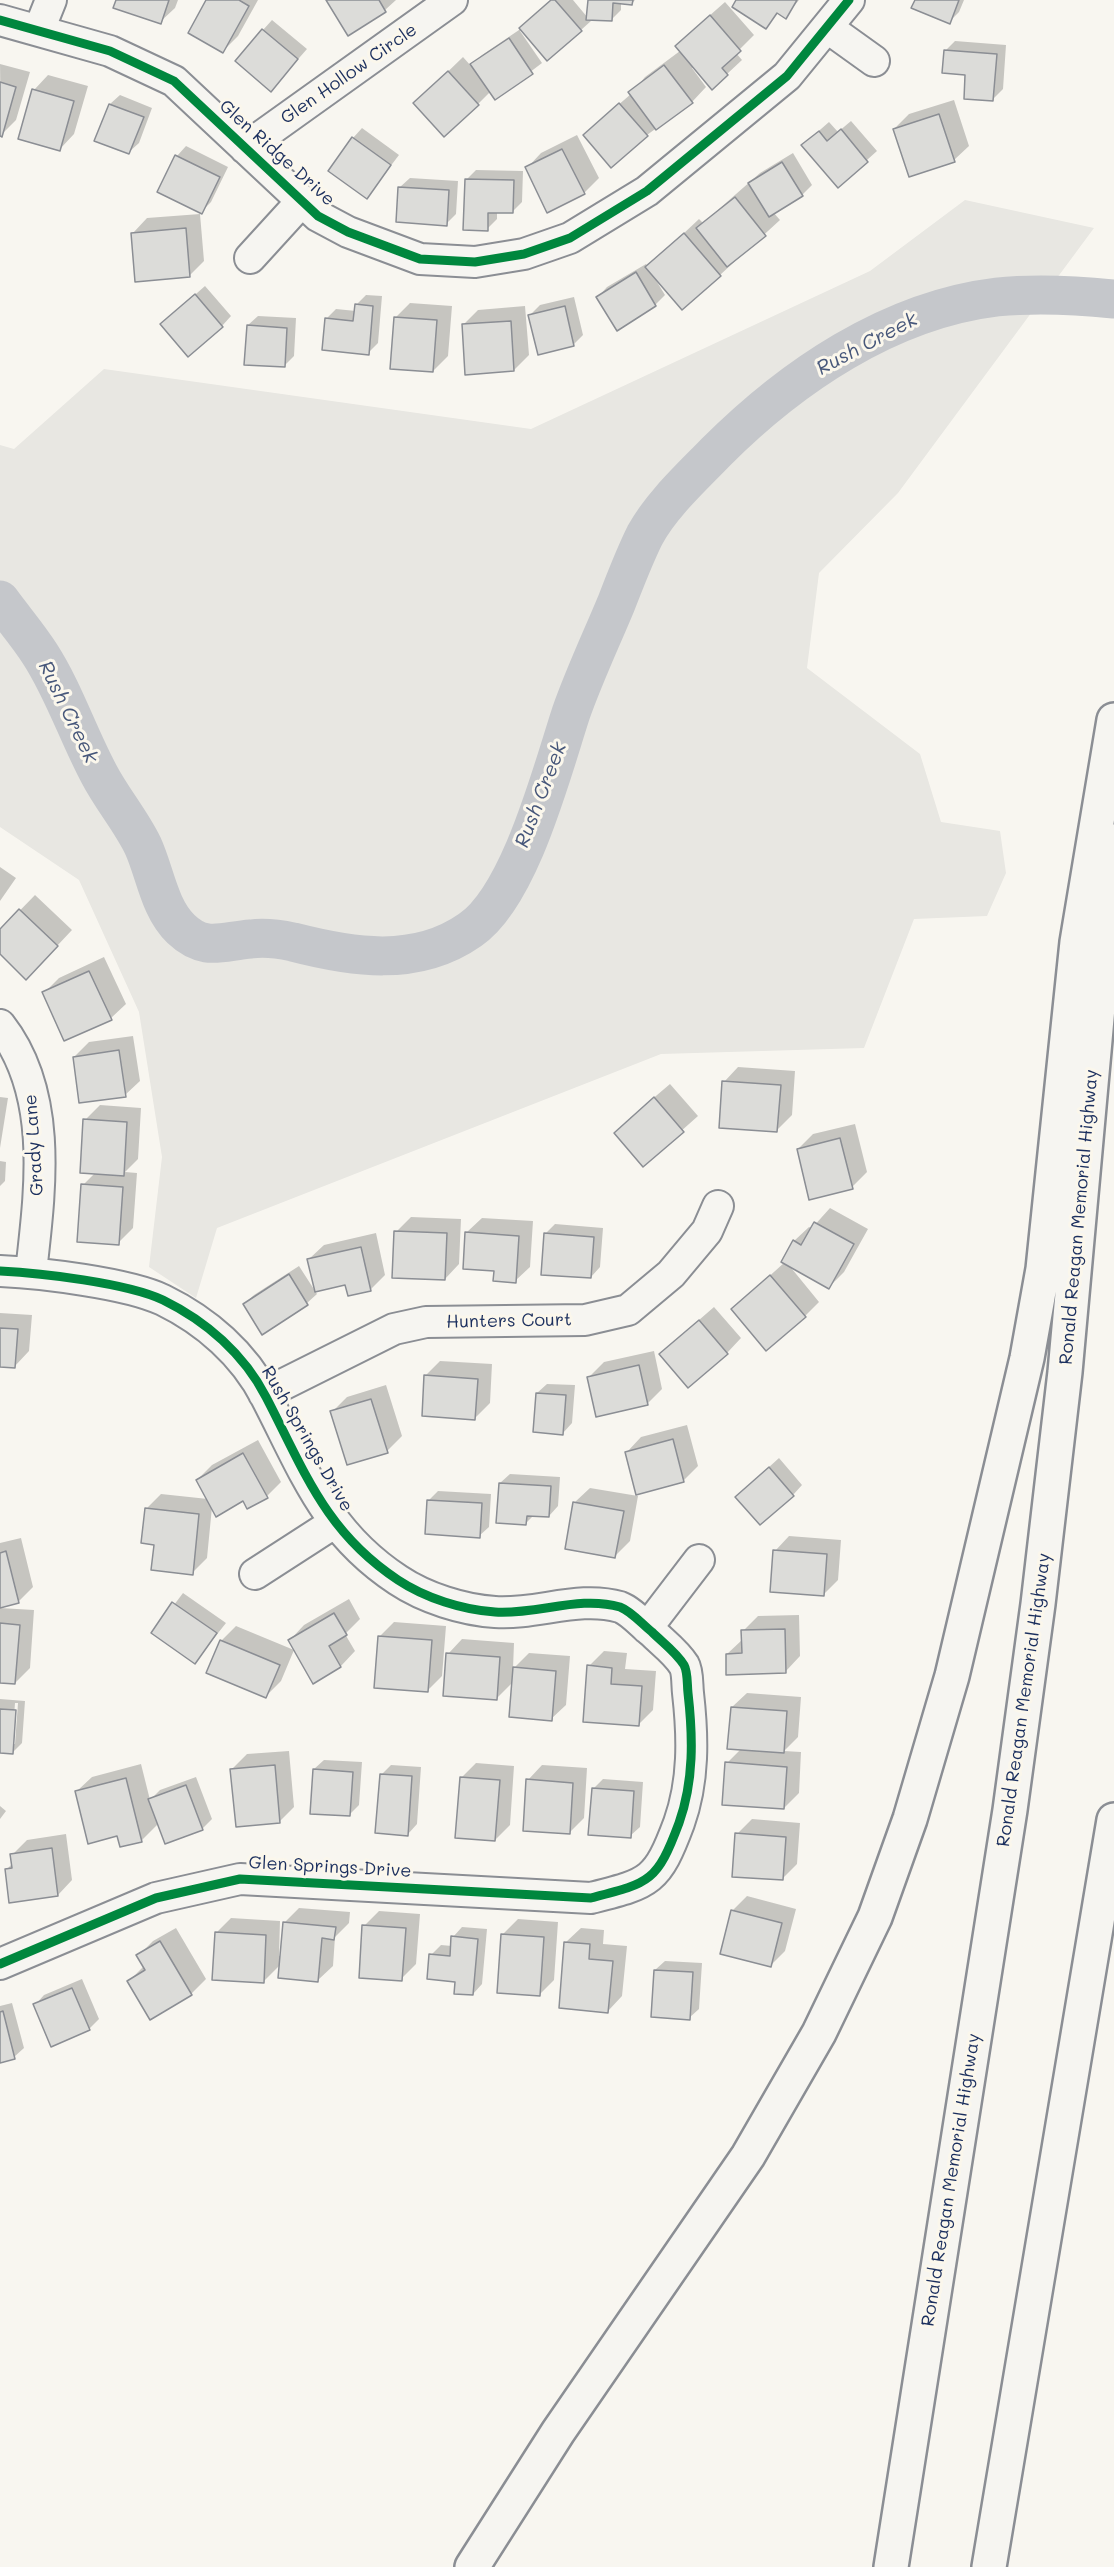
<!DOCTYPE html>
<html>
<head>
<meta charset="utf-8">
<style>
	body { margin:0 }
	canvas { display:block; background:#f8f6f0 }
</style>
</head>
<body>
<canvas width="1114" height="2567"></canvas>
<script>
const g = document.querySelector('canvas').getContext('2d');
g.lineJoin = 'round';
function paint(path, color) {
  g.fillStyle = color;
  g.fill(path, 'evenodd');
}
function stroke(path, color, width, dash) {
  g.strokeStyle = color;
  g.lineWidth = width;
  g.lineCap = dash ? 'butt' : 'round';
  g.setLineDash(dash || []);
  g.stroke(path);
}
function label(font, color, halo, rows, align = 'center') {
  g.font = font + ' Mali,sans-serif';
  g.lineWidth = 6;
  g.setLineDash([]);
  g.textBaseline = 'middle';
  g.strokeStyle = halo;
  g.fillStyle = color;
  for (const [text, x, y, turn = 0] of rows) {
    g.save();
    g.translate(x, y);
    g.rotate((+turn || 0) * Math.PI / 180);
    g.textAlign = isNaN(turn) ? turn : align;
    if (halo) g.strokeText(text, 0, 0);
    g.fillText(text, 0, 0);
    g.restore();
  }
}
paint(new Path2D(`
	M965 200 1094 228 898 493 819 573 807 668 920 754 941 822 1000 831 1006 873 987 916 914 919 864 1048 661 1054 217 1228 196 1298 149 1267 162 1157 139 1012 79 880 0 827V445L14 449 104 369 531 429 870 271Z`), '#e8e7e2');
paint(new Path2D(`
	M117 0H178L175 8 160 22Z
	M207 0H258L238 36 223 51Z
	M327 0H396L385 10Z
	M552 0H573L588 18 589 0H635L632 3 621 2V10L611 20 589 18 591 21 581 30H522L520 31 542 63 496 98 491 91 478 104 430 89 463 57 471 66 482 55 519 30Z
	M738 0H799L785 17 779 12 766 27Z
	M916 0H964L959 12 949 22Z
	M725 2 754 35 736 53 742 60 712 88 694 67 692 68 706 87 692 102 647 135 595 125 631 94 645 77 680 51 691 32Z
	M272 20 307 49 271 90 263 30Z
	M955 41 1006 45 1003 89 993 99 945 51Z
	M0 64 30 72 16 120 1 135Z
	M48 75 88 86 74 134 60 149 34 90Z
	M120 95 152 108 139 143 129 152 96 140 110 104Z
	M954 100 969 146 954 160 894 129 909 114Z
	M851 121 877 151 838 186 813 136 829 122 838 132Z
	M362 128 399 155 367 197 353 138Z
	M577 135 599 178 584 193 527 168 541 153Z
	M186 146 228 167 211 202 201 212 177 156Z
	M793 153 812 185 802 195 773 212 780 220 720 275 654 277 665 295 655 305 598 297 607 287 646 264 648 267 699 219 703 223 760 173Z
	M476 170 523 171 522 202 512 212 497 211V219L487 229 466 180Z
	M410 178 458 181 456 214 446 224 400 187Z
	M200 214 204 261 189 276 133 233 147 218Z
	M205 286 231 316 222 326 172 315Z
	M366 295 382 296 378 343 368 353 326 319 336 309 356 311V305Z
	M574 297 583 335 574 344 539 353 530 315 540 305Z
	M410 303 452 306 448 356 433 371 395 318Z
	M525 306 529 355 514 370 463 325 478 310Z
	M258 316 296 318 294 356 284 366 248 325Z
	M0 867 16 878 0 901Z
	M35 895 72 930 41 963 0 952V931Z
	M104 957 126 1004 111 1018 44 993 59 978Z
	M133 1036 140 1081 125 1095 74 1057 89 1042Z
	M738 1067 795 1071 792 1115 777 1130 724 1082Z
	M670 1084 698 1116 643 1165 630 1118Z
	M0 1097 8 1098 0 1148Z
	M100 1105 141 1108 138 1159 125 1172 137 1173 133 1228 118 1243 83 1185 96 1172 85 1120Z
	M855 1124 867 1172 852 1187 798 1149 813 1134Z
	M0 1161 6 1162 5 1181 0 1186Z
	M830 1208 868 1229 844 1272 829 1287 788 1264 819 1302 805 1316 733 1309 785 1262 794 1241 809 1227 812 1228Z
	M411 1217 461 1219 459 1264 445 1279 396 1232Z
	M482 1218 533 1221 530 1267 515 1281 495 1269 467 1232Z
	M555 1224 603 1228 600 1267 591 1277 545 1234Z
	M376 1233 385 1275 370 1290 347 1284 309 1259 324 1245Z
	M299 1266 317 1294 307 1303 263 1333 244 1304 254 1295Z
	M714 1307 741 1338 727 1353 676 1340Z
	M0 1313 32 1315 29 1351 15 1366 0 1365Z
	M654 1351 662 1389 647 1404 589 1377 604 1362Z
	M440 1361 492 1364 490 1403 475 1418 425 1376Z
	M547 1384 575 1385 572 1423 563 1433 537 1393Z
	M386 1385 402 1436 387 1451 332 1412 347 1397Z
	M687 1425 698 1466 683 1481 627 1452 641 1437Z
	M258 1440 281 1482 267 1496 212 1507 207 1558 192 1573 156 1544 147 1508 161 1494 208 1499 197 1480 212 1465Z
	M779 1458 802 1485 793 1495 747 1487Z
	M510 1474 560 1477 558 1506 549 1516 534 1515 525 1524 500 1483Z
	M590 1488 638 1496 630 1541 615 1556 567 1548 575 1502Z
	M438 1491 491 1494 489 1527 479 1536 429 1500Z
	M789 1536 841 1540 838 1580 823 1595 775 1551Z
	M21 1538 33 1587 18 1602 0 1606V1543Z
	M183 1593 226 1623 195 1662 153 1633Z
	M349 1599 360 1619 345 1634 355 1651 341 1666 314 1682 290 1640 304 1625Z
	M0 1608 34 1610 30 1668 15 1683 0 1682Z
	M799 1615 800 1656 786 1671 727 1654 742 1640 743 1631 758 1616Z
	M394 1622 446 1626 442 1676 427 1691 379 1637Z
	M236 1626 294 1650 281 1681 266 1696 221 1641Z
	M462 1639 514 1643 513 1669 529 1653 570 1656 566 1705 551 1719 513 1682 497 1698 448 1654Z
	M604 1651 627 1653 625 1669 656 1671 653 1710 638 1725 589 1666Z
	M747 1693 801 1697 798 1737 784 1751 801 1752 799 1793 784 1808 727 1763 742 1748 732 1707Z
	M0 1699 25 1701 22 1743 12 1753 0 1752ZM15 1703H18L15 1744H12Z
	M289 1751 294 1807 279 1822 232 1769 247 1754Z
	M324 1760 362 1762 359 1805 349 1815 314 1769Z
	M476 1763 514 1766 510 1825 495 1840 461 1778Z
	M141 1764 150 1800 160 1790 196 1777 212 1819 202 1829 159 1823 142 1840 121 1845 118 1834 77 1791 92 1777Z
	M391 1765 421 1767 417 1824 408 1834 381 1775Z
	M542 1765 587 1768 584 1818 569 1833 528 1780Z
	M603 1779 643 1782 640 1827 630 1836 593 1789Z
	M0 1806 6 1811 0 1819Z
	M752 1819 800 1823 797 1864 782 1879 737 1834Z
	M66 1834 72 1880 58 1895 6 1870 13 1863 12 1855 27 1840Z
	M747 1896 796 1909 785 1951 770 1966 732 1911Z
	M299 1908 350 1912 349 1923 335 1937 333 1966 318 1980 281 1964 263 1982 216 1933 231 1918 280 1921 279 1956H281L284 1923Z
	M379 1911 420 1914 416 1964 401 1979 364 1926Z
	M518 1919 558 1922 554 1980 539 1995 503 1934Z
	M462 1927 487 1929 482 1984 473 1994 431 1955 441 1945 452 1946 453 1937Z
	M176 1928 206 1979 191 1994 129 1981 144 1966 138 1956 153 1941Z
	M581 1928 604 1930 603 1944 627 1946 622 1996 608 2011 566 1942Z
	M665 1961 702 1963 699 2009 689 2018 655 1970Z
	M82 1979 99 2019 89 2029 35 2005 44 1995Z
	M12 2003 24 2048 14 2057 0 2061V2006Z`), '#0003');
stroke(new Path2D(`
	M0 600C13 618 28 635 40 654 64 691 78 735 99 774 112 799 131 821 143 846 155 872 159 908 181 929 205 952 222 941 251 939 265 937 279 939 293 942 351 957 416 968 470 930 520 896 552 771 571 713 584 676 601 640 616 604 625 581 634 557 645 535 662 504 692 477 716 452 791 377 889 310 997 297 1036 293 1075 295 1114 299`), '#c5c7cb', 39);
const building = new Path2D(`
	M116 0H169L161 24 113 8Z
	M206 0H239L249 6 223 53 188 33Z
	M326 0H379L386 12 348 36Z
	M551 0H555L582 31 547 61 519 28Z
	M588 0H633L632 5 613 3 612 21 586 20Z
	M736 0H797L786 19 777 13 766 29 732 7Z
	M915 0H959L950 24 911 8Z
	M710 15 741 51 722 68 728 75 712 90 675 46Z
	M262 29 298 59 271 92 235 61Z
	M509 38 533 74 495 100 470 64Z
	M944 50 997 54 993 101 964 99 965 75 942 73Z
	M664 65 693 103 656 130 628 92Z
	M448 71 479 105 444 137 413 103Z
	M0 82 16 87 2 137 0 136Z
	M32 89 74 101 60 151 18 139Z
	M619 103 648 136 611 168 583 135Z
	M109 104 144 117 129 154 94 141Z
	M939 114 955 162 909 177 893 129Z
	M841 129 868 162 838 188 801 145 819 131 827 141Z
	M352 137 391 165 367 199 328 171Z
	M562 149 585 194 547 213 525 167Z
	M175 155 220 177 202 214 157 192Z
	M782 162 803 196 769 217 748 183Z
	M465 179 514 180 513 213H488V231L463 230Z
	M398 187 449 190 447 226 396 222Z
	M735 197 766 236 727 267 696 228Z
	M186 228 190 277 135 282 131 233Z
	M684 233 721 276 682 310 645 267Z
	M636 272 656 306 617 331 596 297Z
	M195 294 223 327 188 357 160 324Z
	M355 304 373 306 369 355 322 350 325 318 353 321Z
	M565 306 574 346 538 355 528 315Z
	M394 317 437 320 433 372 390 369Z
	M511 321 514 371 465 375 462 324Z
	M247 325 287 328 285 367 244 365Z
	M19 909 58 946 26 980 0 954V929Z
	M89 971 112 1020 64 1041 42 992Z
	M119 1050 126 1097 79 1103 73 1057Z
	M722 1081 781 1085 777 1132 719 1128Z
	M654 1097 684 1132 643 1167 614 1133Z
	M83 1119 127 1122 124 1176 80 1173Z
	M840 1138 853 1189 809 1200 797 1149Z
	M81 1184 123 1187 119 1245 77 1242Z
	M814 1222 854 1244 829 1289 781 1262 793 1240 801 1245Z
	M394 1231 447 1233 445 1280 392 1278Z
	M465 1232 519 1236 516 1283 493 1281 494 1271 463 1269Z
	M544 1233 594 1237 591 1278 541 1275Z
	M361 1247 371 1291 348 1296 345 1285 315 1292 307 1259Z
	M289 1274 308 1305 262 1335 243 1304Z
	M770 1275 806 1317 766 1351 731 1309Z
	M699 1320 728 1354 688 1388 659 1354Z
	M0 1328 18 1329 15 1368 0 1367Z
	M639 1365 648 1405 596 1417 587 1377Z
	M424 1375 478 1379 475 1420 422 1416Z
	M536 1393 566 1395 563 1435 533 1432Z
	M371 1399 388 1453 347 1465 330 1411Z
	M673 1439 684 1482 636 1495 625 1452Z
	M243 1453 268 1498 247 1509 243 1501 216 1517 196 1480Z
	M769 1467 794 1496 760 1525 735 1497Z
	M499 1483 551 1486 549 1517 527 1516 526 1525 496 1523Z
	M427 1500 482 1503 480 1538 425 1534Z
	M573 1502 624 1511 615 1558 565 1549Z
	M145 1508 199 1514 193 1575 151 1570 154 1545 141 1543Z
	M773 1550 827 1554 824 1596 770 1592Z
	M6 1551 19 1603 0 1608V1553Z
	M172 1602 217 1633 195 1664 151 1633Z
	M334 1613 347 1635 329 1646 341 1667 313 1684 288 1640Z
	M0 1623 20 1625 15 1684 0 1683Z
	M785 1629 786 1673 726 1675V1654L742 1653 741 1630Z
	M378 1636 432 1640 428 1692 374 1688Z
	M220 1640 280 1665 266 1698 206 1673Z
	M446 1653 500 1657 497 1700 443 1696Z
	M587 1665 612 1668 611 1684 642 1686 639 1726 583 1722Z
	M513 1667 556 1671 552 1721 509 1717Z
	M731 1707 787 1711 784 1753 727 1749Z
	M0 1709 16 1710 13 1754 0 1753Z
	M725 1762 787 1767 784 1809 722 1805Z
	M275 1765 280 1823 236 1827 230 1769Z
	M313 1769 353 1772 350 1816 310 1814Z
	M380 1774 412 1776 408 1836 375 1833Z
	M460 1777 500 1780 495 1841 455 1838Z
	M126 1778 142 1842 120 1847 117 1836 88 1844 75 1791Z
	M526 1779 573 1783 570 1834 523 1831Z
	M186 1785 203 1830 165 1844 148 1799Z
	M592 1788 634 1791 631 1838 588 1835Z
	M735 1833 786 1837 783 1880 732 1877Z
	M52 1848 58 1896 9 1903 5 1869 12 1868 10 1854Z
	M731 1910 782 1923 771 1967 720 1954Z
	M283 1922 336 1927 334 1940 322 1938 318 1982 278 1978Z
	M362 1925 406 1928 402 1981 359 1978Z
	M215 1932 266 1935 264 1983 212 1980Z
	M501 1934 544 1937 540 1996 497 1993Z
	M451 1936 478 1939 473 1995 454 1994 455 1982 427 1979 429 1954 450 1956Z
	M160 1941 192 1995 150 2020 127 1981 145 1970 136 1955Z
	M564 1942 590 1944 589 1959 613 1961 608 2013 559 2008Z
	M654 1970 693 1972 690 2020 651 2017Z
	M72 1988 90 2030 51 2047 33 2004Z
	M3 2011 15 2059 0 2063V2012Z`);
paint(building, '#dcdcd9');
stroke(building, '#8b8e94', 1.5);
const minor = new Path2D(`
	M0 20 110 51 174 81 318 216 348 232 420 259 475 262 524 254 570 238 647 191 787 76 849 0
	M828 28 874 61
	M39 30 51 0
	M245 148 452 0
	M250 258 302 201
	M0 1025C54 1094 40 1191 31 1272
	M0 1271C41 1273 127 1283 163 1300 206 1321 244 1354 266 1397 304 1470 325 1532 398 1580 425 1598 463 1610 495 1612 537 1615 579 1595 620 1607 631 1611 643 1625 652 1632 662 1642 676 1652 684 1665 688 1672 687 1685 688 1693 693 1737 694 1781 679 1823 657 1882 650 1883 591 1898L240 1879 156 1898 0 1964
	M264 1394 394 1329 426 1322 585 1320 628 1310 671 1274 707 1231 718 1206
	M255 1574 334 1523
	M647 1628 699 1560`);
const highway = new Path2D(`
	M472 2567 558 2432 748 2156 819 2033 875 1917 910 1819 952 1676 1027 1358 1043 1269 1077 942 1114 720
	M891 2567 1010 1810 1038 1604 1065 1372 1113 841
	M989 2567 1114 1820`);
stroke(minor, '#8b8e94', 34);
stroke(highway, '#8b8e94', 38);
stroke(minor, '#f6f5f1', 30);
stroke(highway, '#f6f5f1', 33);
stroke(new Path2D(`
	M0 20 110 51 174 81 318 216 348 232 420 259 475 262 524 254 570 238 647 191 787 76 849 0
	M0 1271C41 1273 127 1283 163 1300 206 1321 244 1354 266 1397 304 1470 325 1532 398 1580 425 1598 463 1610 495 1612 537 1615 579 1595 620 1607 631 1611 643 1625 652 1632 662 1642 676 1652 684 1665 688 1672 687 1685 688 1693 693 1737 694 1781 679 1823 657 1882 650 1883 591 1898L240 1879 156 1898 0 1964`), '#00873e', 9);
label('18px', '#1b2f5e', '#fbf7ec', [
	["Glen Hollow Circle",349,74,-35],
	["Glen Ridge Drive",277,153,42],
	["Grady Lane",34,1145,-94],
	["Ronald Reagan Memorial Highway",1079,1217,-85],
	["Hunters Court",509,1321,-1],
	["Rush Springs Drive",307,1439,60],
	["Ronald Reagan Memorial Highway",1024,1700,-82],
	["Glen Springs Drive",330,1867,3],
	["Ronald Reagan Memorial Highway",951,2180,-81]
]);
label('italic 20px', '#47577a', '#fbf7ec', [
	["Rush Creek",867,344,-28],
	["Rush Creek",68,712,64],
	["Rush Creek",541,795,-69]
]);
</script>
</body>
</html>
